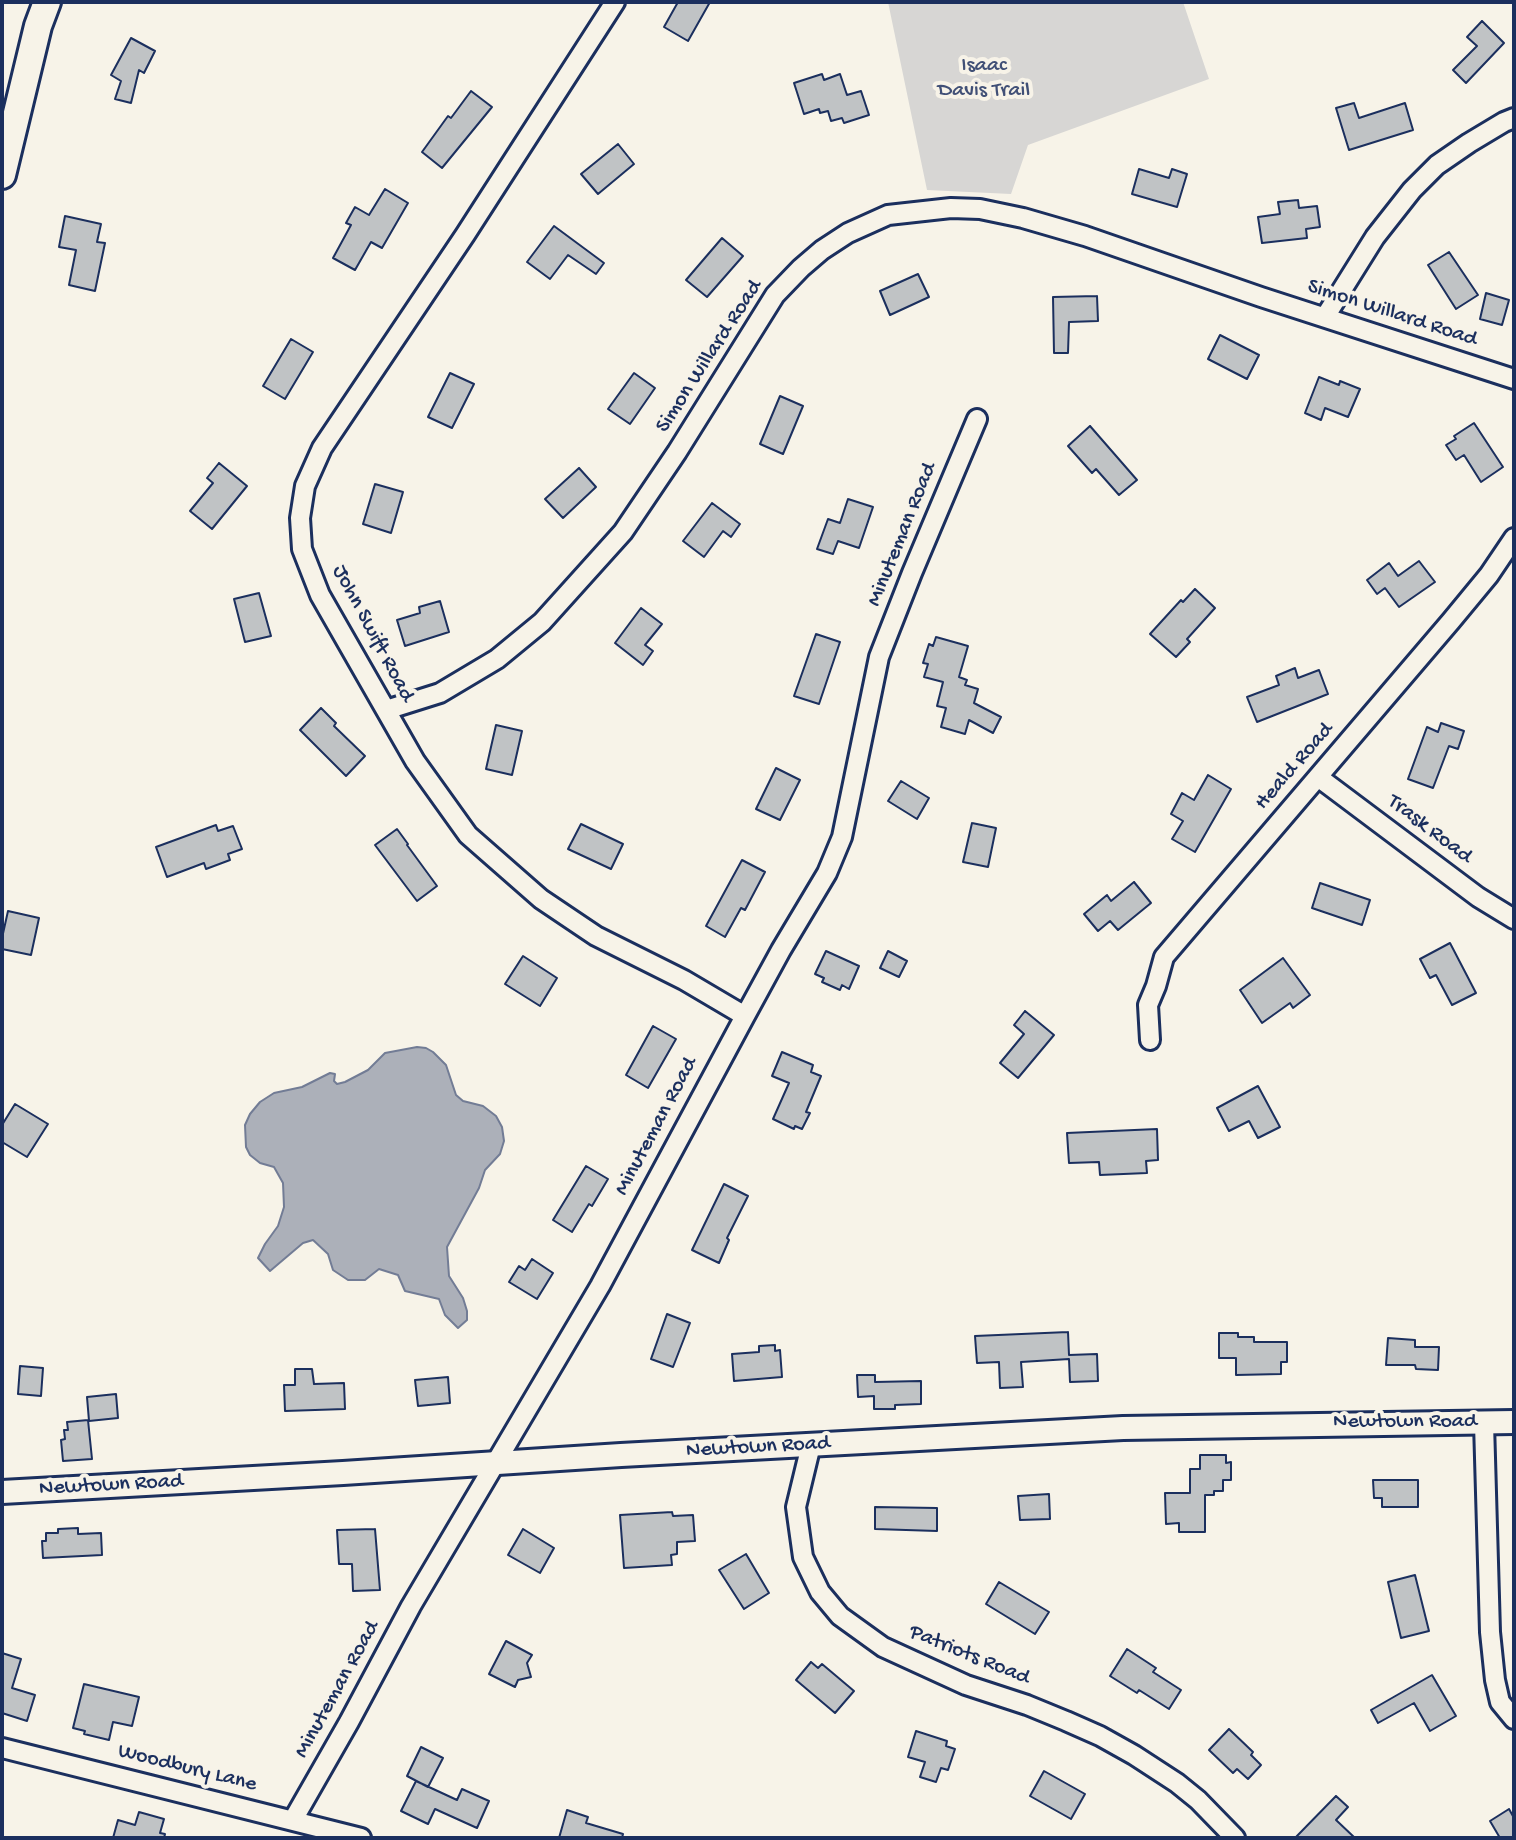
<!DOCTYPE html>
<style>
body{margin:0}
#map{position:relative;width:1516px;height:1840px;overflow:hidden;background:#f7f3e8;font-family:"Gochi Hand",sans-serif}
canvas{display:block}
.frame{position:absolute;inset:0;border:4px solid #1b2f5e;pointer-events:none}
</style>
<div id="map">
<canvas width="1516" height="1840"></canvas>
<div class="frame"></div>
</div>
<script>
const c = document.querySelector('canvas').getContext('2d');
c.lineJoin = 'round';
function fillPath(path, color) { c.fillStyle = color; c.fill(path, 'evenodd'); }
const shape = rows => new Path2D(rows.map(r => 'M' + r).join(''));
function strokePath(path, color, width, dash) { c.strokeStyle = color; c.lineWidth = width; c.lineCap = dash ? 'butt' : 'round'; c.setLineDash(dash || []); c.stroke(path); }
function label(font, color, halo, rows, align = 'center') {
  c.font = font + ' "Gochi Hand",sans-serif'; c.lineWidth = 8; c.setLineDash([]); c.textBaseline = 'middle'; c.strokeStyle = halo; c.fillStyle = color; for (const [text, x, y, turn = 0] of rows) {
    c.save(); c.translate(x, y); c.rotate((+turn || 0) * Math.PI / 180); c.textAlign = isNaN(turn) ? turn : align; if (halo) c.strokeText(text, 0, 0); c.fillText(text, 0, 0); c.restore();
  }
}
const green = shape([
 [888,2,1183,2,1209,79,1028,145,1011,194,927,190]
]);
const water = shape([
 [417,1047,426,1048,433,1052,446,1065,456,1095,463,1101,483,1106,496,1116,502,1127,504,1141,500,1154,485,1170,479,1188,447,1247,449,1276,463,1298,467,1311,467,1320,458,1328,445,1315,439,1299,405,1291,398,1275,379,1269,365,1280,348,1280,333,1270,328,1254,313,1240,303,1243,270,1271,258,1258,265,1244,278,1226,284,1207,283,1183,274,1167,260,1163,250,1155,246,1147,245,1125,250,1114,260,1102,274,1093,302,1087,330,1073,335,1074,334,1081,337,1084,345,1082,368,1070,385,1053,417,1047]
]);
const building = shape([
 [678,2,710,2,688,41,664,27,678,2],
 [1482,21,1504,43,1466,83,1453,70,1477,46,1467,37,1482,21],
 [131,38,155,51,144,73,139,70,131,103,115,99,121,81,111,75,131,38],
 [822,74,824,80,840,74,847,95,861,91,869,115,844,123,842,118,831,121,828,111,820,113,819,109,804,114,794,83,822,74],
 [471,91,492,107,442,168,422,152,448,116,451,118,471,91],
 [1354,103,1359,118,1405,103,1413,130,1349,150,1336,108,1354,103],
 [618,144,634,164,598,194,581,174,618,144],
 [1139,169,1169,178,1172,169,1187,174,1177,207,1132,194,1139,169],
 [385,189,408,203,382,248,371,242,355,270,333,258,351,225,346,223,355,207,369,215,385,189],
 [1298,200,1299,208,1317,206,1320,227,1306,229,1307,238,1262,243,1258,217,1280,214,1278,202,1298,200],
 [65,216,101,224,97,242,105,243,95,291,69,285,76,250,59,247,65,216],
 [554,226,604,263,596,274,568,255,550,279,527,262,554,226],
 [722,238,743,256,707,297,686,280,722,238],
 [1449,252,1478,295,1456,309,1428,265,1449,252],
 [918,274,929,297,890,315,880,291,918,274],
 [1486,293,1509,300,1502,325,1480,319,1486,293],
 [1097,296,1098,321,1069,322,1068,353,1054,353,1053,297,1097,296],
 [1220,335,1259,355,1247,379,1208,359,1220,335],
 [291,339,313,352,285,399,263,386,291,339],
 [450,373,474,384,452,428,428,417,450,373],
 [634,373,655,388,630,424,608,409,634,373],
 [1319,377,1339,385,1340,381,1360,389,1348,417,1325,408,1321,420,1305,413,1319,377],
 [780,396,803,406,783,454,760,444,780,396],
 [1474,423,1503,467,1481,482,1464,455,1456,460,1446,445,1456,439,1454,436,1474,423],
 [1090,426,1137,480,1119,495,1096,469,1092,473,1068,446,1090,426],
 [219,463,247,486,212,529,190,511,213,483,207,478,219,463],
 [579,468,596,487,563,518,545,499,579,468],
 [375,484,403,492,391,533,363,524,375,484],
 [848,499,873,507,859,548,838,541,833,554,817,549,828,519,840,523,848,499],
 [712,503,740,524,731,537,723,531,704,557,683,541,712,503],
 [1419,561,1435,582,1399,607,1385,588,1377,594,1367,580,1389,563,1398,576,1419,561],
 [1195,589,1215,608,1187,639,1190,642,1176,657,1150,634,1181,600,1183,602,1195,589],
 [259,593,271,636,245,642,234,599,259,593],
 [440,601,449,632,405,646,397,620,420,613,419,607,440,601],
 [641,608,662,624,645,645,653,651,643,665,615,643,641,608],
 [816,634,840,642,819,704,794,696,816,634],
 [936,637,968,646,959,677,967,680,965,685,978,689,974,703,1001,717,993,733,969,720,965,734,941,727,946,708,937,706,943,682,924,677,928,664,923,663,929,644,933,646,936,637],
 [1295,668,1298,678,1319,670,1328,694,1257,722,1247,697,1279,685,1276,676,1295,668],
 [321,708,336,723,334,726,365,756,346,776,300,730,321,708],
 [1441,723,1464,731,1458,749,1449,746,1433,788,1408,779,1427,727,1438,732,1441,723],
 [496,725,522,731,512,775,486,769,496,725],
 [776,768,800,780,780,820,756,809,776,768],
 [1208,775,1231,789,1195,852,1172,839,1183,821,1171,814,1182,793,1194,800,1208,775],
 [901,781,929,798,917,819,888,801,901,781],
 [972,823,996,828,988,867,963,862,972,823],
 [581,824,623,844,611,869,568,849,581,824],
 [216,825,218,831,233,826,242,849,228,854,230,860,206,869,204,863,167,877,156,847,216,825],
 [397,829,408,844,407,845,437,886,417,901,375,845,397,829],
 [742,860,765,872,745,910,741,908,725,937,706,926,742,860],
 [1134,882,1151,903,1118,930,1110,921,1098,931,1084,914,1107,895,1111,901,1134,882],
 [1320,883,1370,900,1362,925,1312,908,1320,883],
 [8,911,39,918,31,955,2,949,2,938,8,911],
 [1450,943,1476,993,1452,1005,1436,975,1430,978,1420,959,1450,943],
 [826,951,859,966,849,989,842,985,840,990,822,982,824,978,815,974,826,951],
 [888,951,907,961,899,977,880,968,888,951],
 [523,956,557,978,540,1006,505,984,523,956],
 [1283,958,1310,995,1293,1008,1290,1003,1262,1023,1240,990,1283,958],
 [1025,1011,1054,1035,1018,1078,1000,1063,1024,1034,1014,1025,1025,1011],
 [653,1026,676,1039,648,1088,626,1075,653,1026],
 [782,1052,813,1065,811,1072,821,1076,806,1112,810,1113,802,1129,795,1126,794,1129,773,1119,789,1083,772,1076,782,1052],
 [1258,1086,1280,1127,1258,1138,1249,1121,1229,1131,1217,1108,1258,1086],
 [15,1104,48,1124,27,1157,2,1142,2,1125,15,1104],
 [1157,1129,1158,1160,1146,1161,1147,1173,1100,1175,1099,1162,1069,1163,1067,1133,1157,1129],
 [586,1166,608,1179,592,1206,589,1204,572,1232,553,1220,586,1166],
 [724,1184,748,1196,727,1238,729,1240,719,1263,692,1250,724,1184],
 [532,1259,553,1273,537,1299,509,1282,519,1266,525,1270,532,1259],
 [667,1314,690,1323,673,1367,651,1359,667,1314],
 [1068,1332,1069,1355,1097,1354,1098,1381,1070,1382,1069,1359,1021,1362,1023,1387,1000,1388,999,1362,977,1363,975,1336,1068,1332],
 [1219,1333,1238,1333,1238,1337,1254,1337,1254,1342,1287,1342,1287,1362,1281,1362,1281,1374,1236,1375,1236,1358,1219,1358,1219,1333],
 [1388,1338,1415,1340,1415,1347,1439,1347,1438,1370,1416,1369,1415,1365,1386,1365,1388,1338],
 [775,1345,775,1351,780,1350,782,1377,734,1381,732,1354,759,1352,759,1346,775,1345],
 [20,1366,43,1368,41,1396,18,1394,20,1366],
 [295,1369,312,1369,314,1384,344,1383,345,1409,285,1411,284,1385,295,1385,295,1369],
 [857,1375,875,1375,875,1382,921,1381,921,1404,895,1405,895,1409,874,1409,874,1396,858,1397,857,1375],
 [448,1377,450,1403,418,1406,415,1380,448,1377],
 [116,1394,118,1418,89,1421,87,1397,116,1394],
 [88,1420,92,1459,63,1461,61,1440,65,1439,64,1430,68,1430,67,1422,88,1420],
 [1200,1455,1226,1455,1226,1463,1231,1462,1231,1480,1223,1480,1223,1491,1214,1491,1214,1495,1205,1495,1205,1532,1179,1532,1179,1523,1166,1524,1165,1493,1190,1493,1190,1469,1200,1469,1200,1455],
 [1373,1480,1418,1480,1418,1507,1382,1507,1382,1498,1374,1498,1373,1480],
 [1049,1494,1050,1519,1020,1520,1018,1496,1049,1494],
 [875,1507,937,1508,937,1531,875,1529,875,1507],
 [672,1512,673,1516,693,1515,695,1541,677,1542,677,1554,671,1555,672,1565,624,1568,620,1515,672,1512],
 [78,1528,78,1534,101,1533,102,1555,43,1558,42,1541,46,1541,46,1533,58,1533,58,1529,78,1528],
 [375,1529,380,1590,353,1591,352,1564,339,1564,337,1530,375,1529],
 [523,1529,554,1548,540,1573,508,1555,523,1529],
 [746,1554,769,1593,744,1609,719,1570,746,1554],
 [1415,1575,1429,1631,1401,1638,1388,1582,1415,1575],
 [999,1582,1049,1612,1035,1634,986,1604,999,1582],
 [506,1641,532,1655,527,1663,531,1677,518,1680,515,1687,489,1674,506,1641],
 [1127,1649,1156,1668,1153,1672,1181,1690,1169,1709,1139,1690,1137,1693,1110,1676,1127,1649],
 [2,1653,21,1659,12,1688,35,1695,27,1721,2,1713,2,1653],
 [811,1662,818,1668,822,1664,854,1691,835,1713,796,1680,811,1662],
 [1432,1675,1456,1716,1430,1731,1414,1703,1378,1723,1371,1710,1432,1675],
 [84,1684,139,1697,132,1726,113,1722,109,1740,84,1734,85,1731,73,1728,84,1684],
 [1229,1729,1253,1752,1251,1755,1261,1765,1248,1779,1237,1769,1233,1773,1209,1750,1229,1729],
 [916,1731,947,1741,946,1746,955,1749,948,1770,941,1768,936,1782,920,1777,925,1762,908,1757,916,1731],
 [421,1747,443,1758,428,1787,407,1776,421,1747],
 [1044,1771,1085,1794,1071,1819,1030,1796,1044,1771],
 [416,1781,457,1800,462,1789,489,1801,477,1828,435,1809,428,1824,401,1811,416,1781],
 [1336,1796,1348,1807,1336,1820,1355,1838,1295,1838,1336,1796],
 [1509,1809,1514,1818,1514,1838,1500,1838,1490,1821,1509,1809],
 [567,1810,588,1817,586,1823,623,1834,622,1838,559,1838,567,1810],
 [139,1812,164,1819,160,1833,165,1834,164,1838,113,1838,118,1820,135,1825,139,1812]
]);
const minor = shape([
 [615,2,465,235,322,448,305,486,300,518,302,549,320,595,415,761,468,835,541,899,596,936,684,980,745,1016],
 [1325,317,1375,237,1412,190,1437,165,1469,143,1504,122,1514,118],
 [386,710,440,693,497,659,542,622,623,532,677,452,775,295,801,268,822,250,848,233,888,215,951,208,980,209,1023,218,1085,236,1261,297,1514,379],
 [1318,777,1478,897,1514,919],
 [1150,1040,1148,1005,1156,986,1164,957,1451,621,1489,575,1514,538],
 [1484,1423,1490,1632,1495,1680,1500,1702,1514,1719],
 [811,1445,796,1507,803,1557,820,1592,840,1616,883,1647,966,1685,1027,1705,1066,1721,1100,1736,1134,1755,1177,1783,1198,1800,1235,1838],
 [2,1748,361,1838],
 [293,1820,349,1722,411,1606,600,1286,745,1016,781,950,827,873,842,837,879,657,912,573,977,419]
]);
const tertiary = shape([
 [2,1492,343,1473,621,1455,1123,1428,1514,1422]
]);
const secondary = shape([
 [2,175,38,26,47,2]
]);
const parkNames = [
 ["Isaac",984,67],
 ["Davis Trail",984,92]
];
const streetNames = [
 ["Simon Willard Road",1392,314,18],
 ["Simon Willard Road",710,357,-57],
 ["Minuteman Road",903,535,-68],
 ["John Swift Road",372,634,62],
 ["Heald Road",1295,767,-49],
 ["Trask Road",1429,830,37],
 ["Minuteman Road",657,1127,-62],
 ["Newtown Road",1405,1423],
 ["Newtown Road",758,1448,-3],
 ["Newtown Road",111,1486,-3],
 ["Patriots Road",969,1656,22],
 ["Minuteman Road",338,1690,-61],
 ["Woodbury Lane",187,1769,14]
];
fillPath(green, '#d7d6d4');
fillPath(water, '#acb0b9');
strokePath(water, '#727c95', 2);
fillPath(building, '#c0c3c5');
strokePath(building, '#1b2f5e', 2);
strokePath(minor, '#1b2f5e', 24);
strokePath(tertiary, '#1b2f5e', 28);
strokePath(secondary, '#1b2f5e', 32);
strokePath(minor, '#f7f3e8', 18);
strokePath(tertiary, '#f7f3e8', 22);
strokePath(secondary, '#f7f3e8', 26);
label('22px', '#415076', '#f7f3e8', parkNames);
label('22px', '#1b2f5e', '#f7f3e8', streetNames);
</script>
